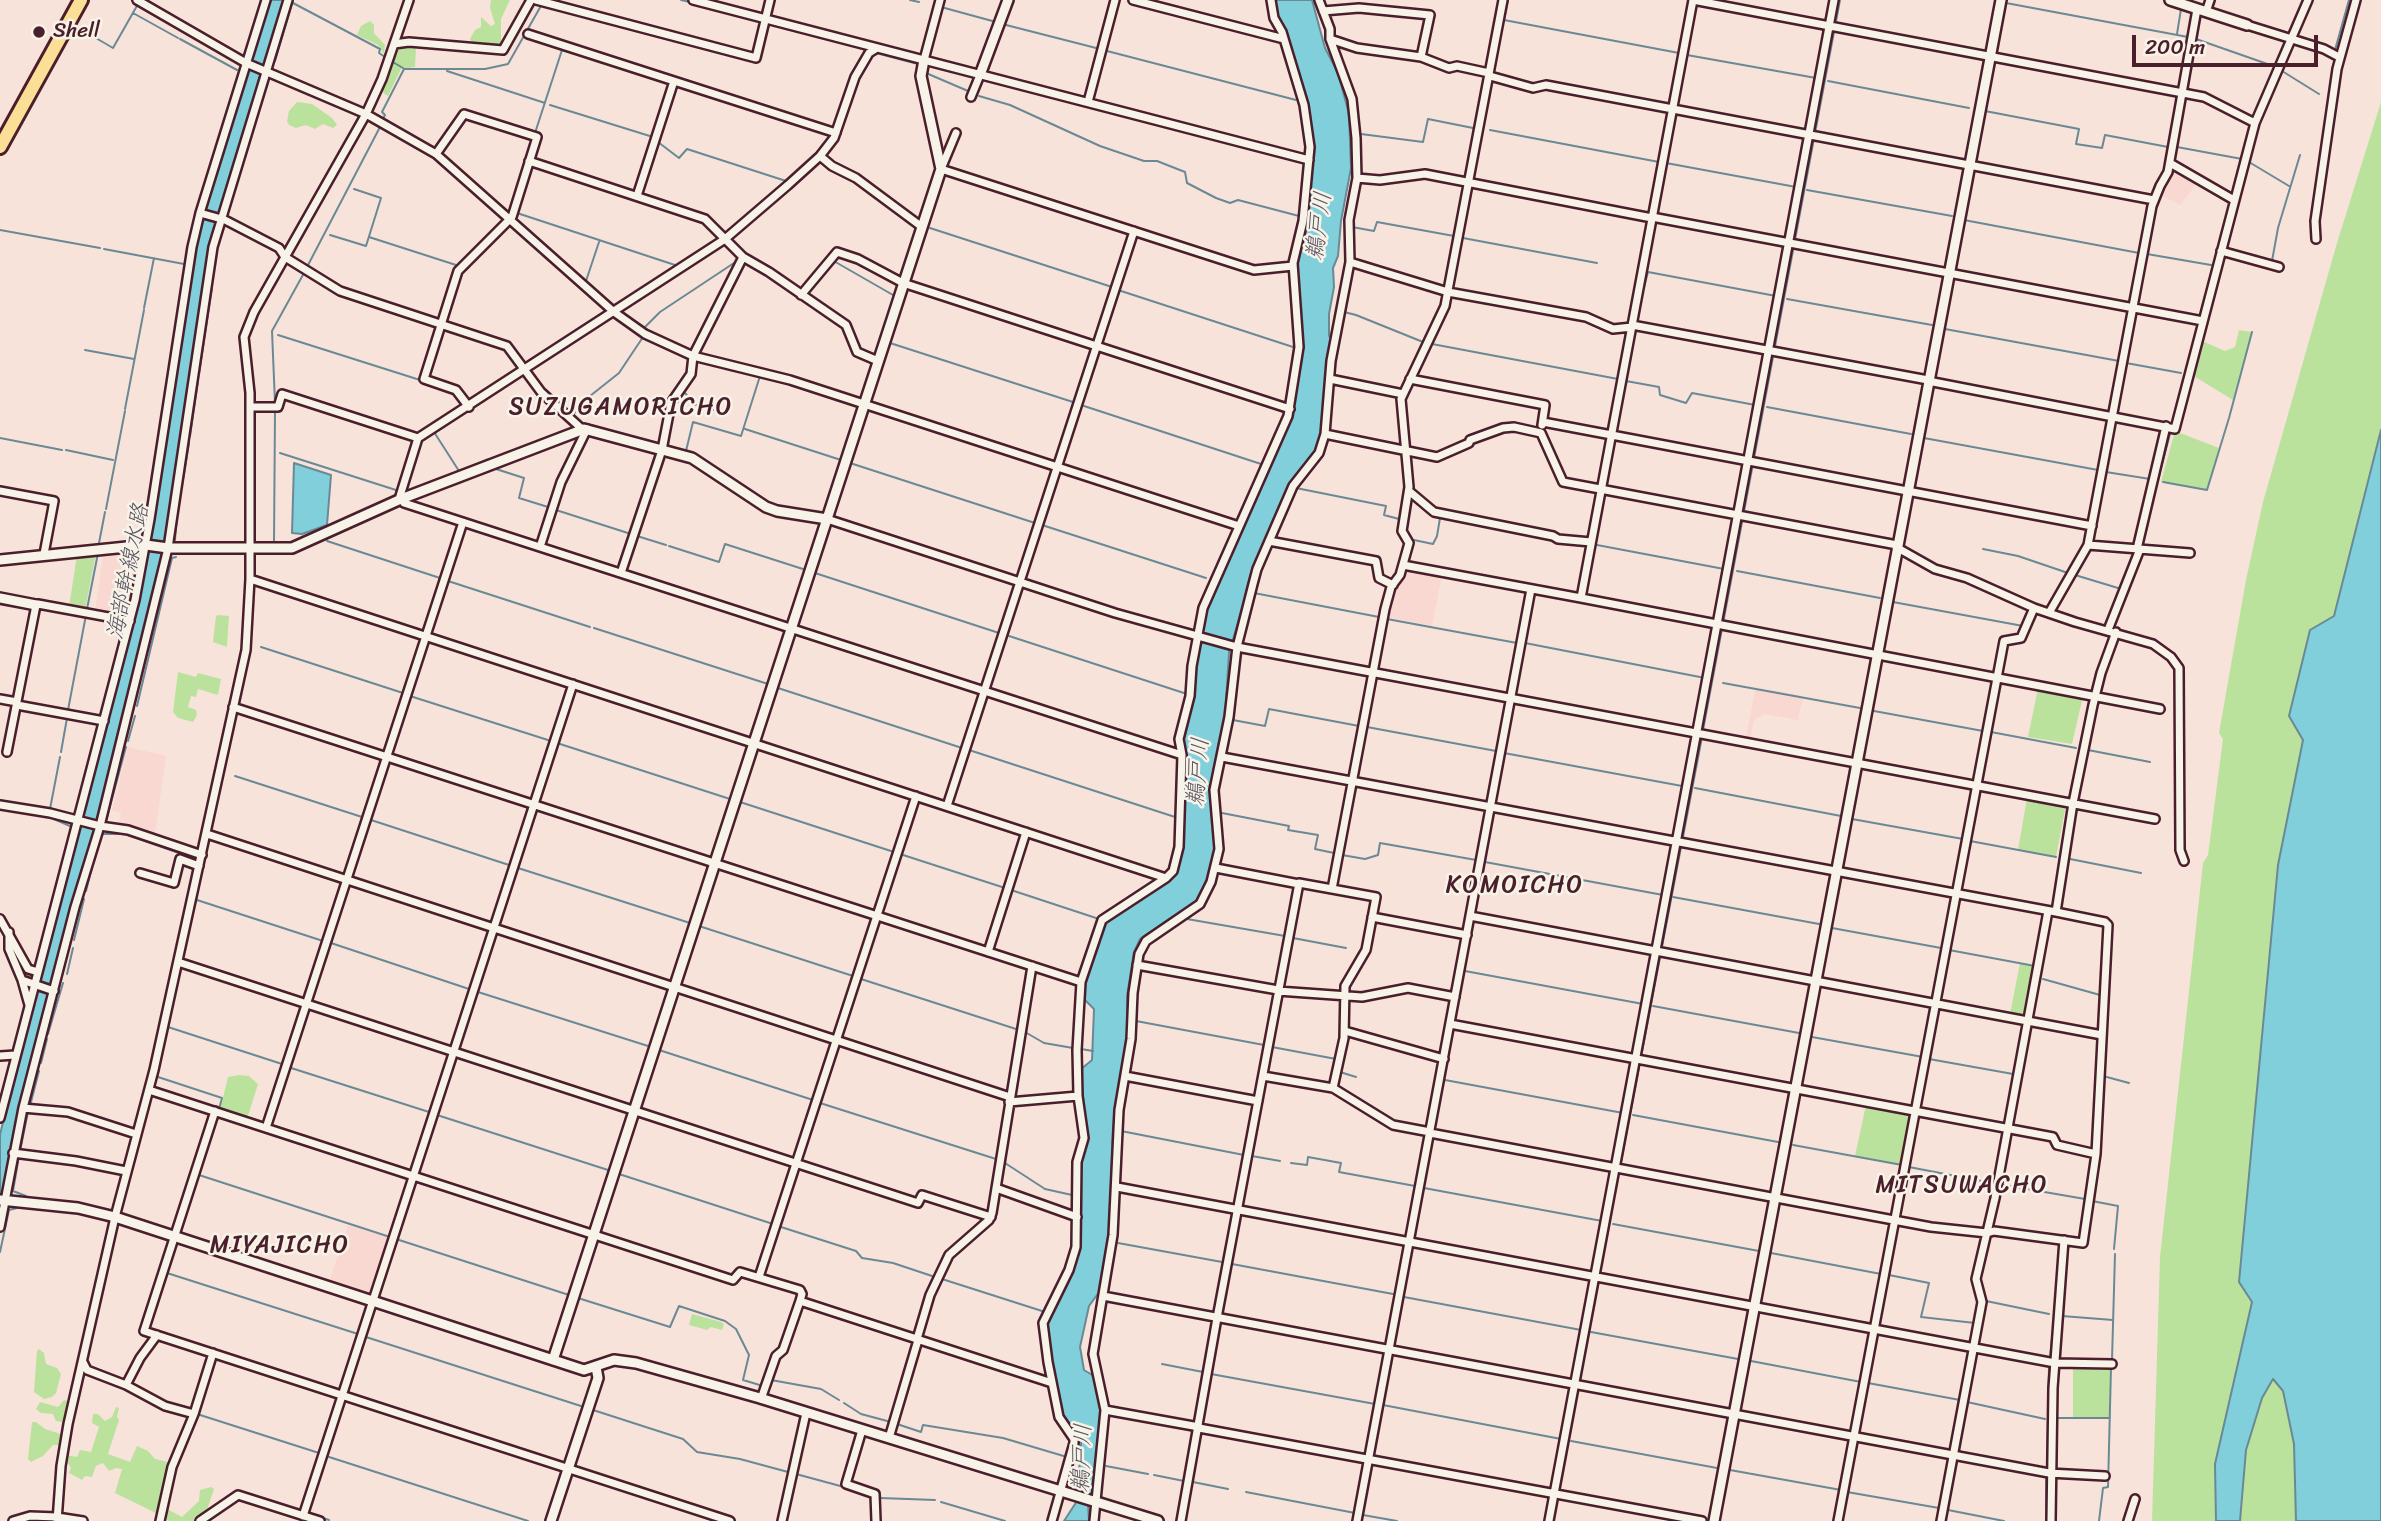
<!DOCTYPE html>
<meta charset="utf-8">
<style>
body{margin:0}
#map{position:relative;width:2381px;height:1521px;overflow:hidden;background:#f8e3da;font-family:Sriracha,sans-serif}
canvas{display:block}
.scale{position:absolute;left:2132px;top:35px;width:186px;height:32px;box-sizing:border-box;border:4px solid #4a1f2b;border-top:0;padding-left:9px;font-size:21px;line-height:24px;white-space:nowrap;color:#4a1f2b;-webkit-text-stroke:5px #f7f3e8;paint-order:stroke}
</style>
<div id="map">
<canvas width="2381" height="1521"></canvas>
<div class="scale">200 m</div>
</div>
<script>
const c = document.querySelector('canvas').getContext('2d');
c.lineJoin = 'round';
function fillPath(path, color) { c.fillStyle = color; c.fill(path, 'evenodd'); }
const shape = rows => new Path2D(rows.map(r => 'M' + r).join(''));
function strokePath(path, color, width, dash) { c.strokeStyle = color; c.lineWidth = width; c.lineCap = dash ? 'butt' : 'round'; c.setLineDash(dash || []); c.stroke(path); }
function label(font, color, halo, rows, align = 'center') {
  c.font = font + ' Sriracha,"Klee One",sans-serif'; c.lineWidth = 5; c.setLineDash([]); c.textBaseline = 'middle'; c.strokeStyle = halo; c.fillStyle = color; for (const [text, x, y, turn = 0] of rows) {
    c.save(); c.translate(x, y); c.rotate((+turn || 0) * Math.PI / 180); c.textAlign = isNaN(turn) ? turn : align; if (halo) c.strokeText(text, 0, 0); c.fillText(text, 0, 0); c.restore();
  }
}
const built = shape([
 [2173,168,2197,183,2180,205,2159,194],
 [138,553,125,618,95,612,103,556],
 [1406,569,1442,575,1432,626,1385,617,1393,589,1403,579],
 [1756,687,1803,696,1798,720,1764,714,1754,720,1750,741,1745,740],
 [128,747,166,756,155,834,119,822,121,813,112,810],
 [348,1225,389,1238,371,1296,329,1282]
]);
const green = shape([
 [491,0,510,0,501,19,501,43,498,46,474,46,470,39,475,30,481,27,481,17,491,26,495,24,490,8],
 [370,21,374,25,374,33,385,45,384,54,378,45,357,35,361,26],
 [400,45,416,47,415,67,401,69,388,96,382,92,382,88,390,74,389,65,397,46],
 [297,102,312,104,332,118,337,125,333,128,323,124,315,129,306,125,296,128,289,125,287,121,289,111],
 [2381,102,2381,436,2303,740,2278,865,2239,1282,2252,1302,2215,1464,2216,1521,2152,1521,2160,1257,2203,863,2208,855,2223,739,2219,733,2246,580,2263,502,2337,243],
 [2239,330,2252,332,2233,400,2192,375,2200,340,2225,351,2235,347],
 [2175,431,2219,448,2207,490,2161,482],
 [96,553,85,610,69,607,77,555],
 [218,615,229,616,227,647,213,642,216,616],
 [178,672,196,677,198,673,221,679,218,695,198,689,196,697,191,696,188,707,196,710,197,715,193,722,178,718,173,712],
 [2038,688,2083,696,2072,744,2028,737],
 [2027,798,2066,805,2056,857,2018,850],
 [2020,963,2036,966,2026,1017,2010,1014],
 [239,1075,249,1076,258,1084,247,1119,220,1110,228,1077],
 [1866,1105,1912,1114,1902,1165,1855,1156],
 [692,1314,721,1322,724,1324,722,1330,711,1327,707,1330,689,1325],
 [39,1349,44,1353,46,1364,57,1368,61,1374,56,1393,52,1397,44,1399,34,1392,37,1351],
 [2073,1365,2111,1367,2110,1418,2073,1418],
 [2273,1379,2283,1391,2294,1444,2296,1521,2240,1521,2246,1450,2262,1398],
 [64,1400,72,1402,67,1423,56,1421,53,1414,41,1413,36,1409,40,1402,58,1407],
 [116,1407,119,1408,117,1417,119,1420,108,1454,130,1462,137,1446,148,1451,155,1459,172,1463,160,1515,115,1493,122,1469,116,1468,109,1471,103,1463,96,1466,92,1477,85,1476,82,1480,69,1473,71,1468,65,1459,66,1455,77,1457,80,1450,91,1452,99,1427,92,1423,93,1414,98,1414,105,1421,112,1417],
 [32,1422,36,1422,45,1429,64,1435,61,1445,53,1445,43,1456,31,1462,28,1459],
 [211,1487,214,1489,206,1513,196,1516,193,1521,169,1521,164,1518,167,1509,182,1517,199,1501,200,1490]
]);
const water = shape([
 [269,0,285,0,217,219,210,247,165,546,153,605,17,1125,0,1207,0,1135,3,1122,141,587,197,238,269,0],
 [1273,0,1312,0,1325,48,1338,73,1349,114,1351,168,1341,221,1338,256,1333,268,1334,287,1329,314,1329,336,1332,339,1327,362,1321,437,1316,451,1294,477,1251,573,1247,590,1249,592,1247,592,1229,653,1225,717,1213,772,1210,797,1214,816,1216,848,1208,883,1196,901,1147,934,1140,939,1134,952,1127,996,1127,1038,1113,1127,1109,1242,1100,1291,1089,1306,1080,1347,1084,1370,1094,1376,1098,1388,1101,1413,1100,1447,1092,1486,1093,1496,1088,1504,1089,1521,1064,1521,1077,1501,1079,1490,1076,1482,1081,1459,1081,1433,1065,1421,1061,1412,1051,1362,1046,1323,1079,1243,1080,1162,1087,1134,1080,1070,1092,1060,1094,1009,1082,997,1082,985,1107,919,1168,882,1180,857,1186,755,1182,740,1206,609,1292,414,1302,351,1296,262,1306,219,1309,117,1275,16,1273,0],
 [1837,0,1840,0,1703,730,1700,730,1837,0],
 [2381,430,2381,1521,2296,1521,2294,1444,2283,1391,2273,1379,2262,1398,2246,1450,2240,1521,2216,1521,2215,1464,2252,1302,2239,1282,2278,865,2303,740,2289,716,2310,630,2334,616,2381,430],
 [294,463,331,475,327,525,302,534,292,533,294,463],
 [1699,737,1702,737,1620,1167,1618,1167,1699,737]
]);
const stream = shape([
 [681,0,690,2],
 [910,0,919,2],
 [1508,0,1504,20,1679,53],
 [293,3,380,49,379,53,385,57],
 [2006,3,2188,37],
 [941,7,996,22],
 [133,13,178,38],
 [1006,25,1100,49],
 [77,27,113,48,138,4],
 [2177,34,2181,9],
 [180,39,237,70],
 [2196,39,2276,67],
 [2335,50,2349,0],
 [1107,51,1296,100],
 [1687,55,1816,78],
 [871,57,876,53,918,64,917,70],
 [275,61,293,0],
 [391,61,403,68],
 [447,71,545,103],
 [2282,71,2319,94],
 [926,73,968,91],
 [295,79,358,107],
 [1828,81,1969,108],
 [979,96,1010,105,1100,146,1144,161,1157,161,1185,172,1187,183,1216,198,1230,203,1238,200,1299,216],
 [550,105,653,137],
 [1985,111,2079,129,2076,144,2102,148,2105,135,2168,147],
 [257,113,268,82],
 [383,119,385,115,382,112,404,69,485,69,508,64,542,4],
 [1490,130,1659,162],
 [535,133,562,50],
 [1361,134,1423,142,1428,119,1473,128],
 [658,142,679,158,687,149,786,181],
 [2177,147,2242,159],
 [2249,162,2289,186],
 [1666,163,1796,187],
 [1807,190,1952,216],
 [2152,196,2155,190],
 [2232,197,2240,166],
 [510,212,514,200],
 [517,213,678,266],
 [227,217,230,202],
 [1964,220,2139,253],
 [1352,227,1374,231,1377,222,1454,236],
 [930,228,1112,287],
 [0,230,100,248],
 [330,235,366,246,381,198,354,189],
 [369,237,456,265],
 [924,237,944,176],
 [1463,238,1597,263],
 [104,249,184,264],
 [2147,254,2211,265],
 [832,260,893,295],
 [2272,261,2278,228,2300,155],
 [307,267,380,127],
 [455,269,503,221],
 [586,281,599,242],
 [1644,287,1648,272,1776,296],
 [1118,290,1293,347],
 [1787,299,1932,325],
 [144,308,154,258],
 [1344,314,1344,312,1356,315,1423,342],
 [2199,319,2230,203],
 [439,320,447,294],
 [644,328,660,312,737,261],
 [1945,329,2119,361],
 [278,335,420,380],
 [890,343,1076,403],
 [1432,344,1618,379],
 [85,350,134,359],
 [2126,363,2181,373],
 [199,373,212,287],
 [2186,373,2198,324],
 [420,380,430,349],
 [1626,381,1659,387,1660,395,1686,403,1692,393,1755,405],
 [684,392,696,405,725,413],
 [275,403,272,331,304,273],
 [1081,405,1261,464],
 [1767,407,1911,434],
 [125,409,144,310],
 [573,415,585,400,619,373,643,337],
 [2173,424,2177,409],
 [745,429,841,460],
 [190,436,198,380],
 [0,438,62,450],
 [1924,438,2098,470],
 [421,441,434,432,459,471,489,459],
 [66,450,113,460],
 [686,451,693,422,741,436,760,376,700,361],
 [280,453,399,491],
 [850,463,1035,523],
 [496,469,524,478,519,498,548,507],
 [2106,472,2150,479],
 [481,474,488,471],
 [2163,482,2207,490,2229,418,2252,332],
 [1296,488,1386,506,1384,515,1399,519],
 [409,501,475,475],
 [2152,502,2171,430],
 [106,509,125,411],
 [556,510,631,534],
 [834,515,854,449],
 [1042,525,1206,578],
 [637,536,666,545],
 [175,540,177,515,189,443],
 [1414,540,1433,544,1437,536,1440,518],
 [327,541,443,579],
 [99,543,105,512],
 [274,543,275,411],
 [1597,545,1724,569],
 [669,546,719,562,725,544,806,570],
 [1983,549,2018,556,2068,573],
 [256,552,298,551,401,505],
 [205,553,239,552],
 [173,554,180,554],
 [1737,571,1880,598],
 [815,573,999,633],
 [2075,575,2118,588],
 [448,581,590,627],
 [1254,593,1379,617],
 [1893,602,2023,626],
 [87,609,98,553],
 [1387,619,1517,643],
 [594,628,768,684],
 [2113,629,2119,611],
 [1006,635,1187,694],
 [1525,643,1705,678],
 [261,647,403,693],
 [1723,683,1860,708],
 [778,688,962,748],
 [410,696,551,741],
 [137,706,172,558,176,557],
 [68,710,86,615],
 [1874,711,1983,731],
 [1233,720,1265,726,1269,709,1359,726],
 [1367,727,1496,751],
 [1991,732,2076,748],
 [128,741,135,716],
 [557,743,730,799],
 [969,750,1175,817],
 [2088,750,2150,762],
 [61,752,67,718],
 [1504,753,1682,786],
 [235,776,362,817],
 [1695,788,1841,816],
 [740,802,894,852],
 [50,809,60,757],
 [25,812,49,817,70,826],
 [1222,813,1289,826,1288,830,1318,835,1315,849,1334,853],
 [1852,819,1963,839],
 [371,820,509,865],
 [106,821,126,747],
 [530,827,536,809],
 [1970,841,2056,857],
 [900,854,1005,888],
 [1342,855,1365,859,1378,855,1380,843,1476,860],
 [2070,859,2141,873],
 [94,861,102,834,125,834,199,860],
 [1485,862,1663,895],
 [518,868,690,923],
 [1011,890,1099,919],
 [86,891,92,867],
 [1673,897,1819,924],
 [197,900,323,941],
 [2052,909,2062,852],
 [1187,919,1285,936],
 [499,924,514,879],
 [699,926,853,976],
 [1832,928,1941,948],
 [188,932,202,861],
 [1293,938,1346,948],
 [74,940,84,899],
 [331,943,469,989],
 [1949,950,2035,966],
 [1465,971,1643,1004],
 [220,972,302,998],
 [67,974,73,948],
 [861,979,1016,1029],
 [2043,979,2100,995],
 [478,992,648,1046],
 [172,1005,181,967],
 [1653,1006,1799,1033],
 [2032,1019,2037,990],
 [371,1021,450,1047],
 [1136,1021,1264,1045],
 [168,1027,282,1064],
 [1025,1032,1044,1043,1073,1048],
 [48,1034,63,983],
 [1812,1037,1923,1057],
 [459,1047,465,1028],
 [1272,1047,1336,1059],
 [1081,1049,1093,1051],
 [659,1050,813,1100],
 [1929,1059,2013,1074],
 [41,1063,47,1039],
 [288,1067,429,1112],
 [1340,1072,1356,1077],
 [155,1076,222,1098,219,1109],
 [2103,1076,2129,1083],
 [1445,1080,1623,1113],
 [820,1103,996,1159],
 [30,1106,39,1071],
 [437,1115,608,1170],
 [1633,1115,1778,1142],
 [1121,1131,1244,1155],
 [1793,1145,1902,1165],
 [20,1151,28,1112],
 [19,1156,13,1191,26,1196],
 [1252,1156,1280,1161],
 [1005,1163,1045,1189,1072,1195],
 [1291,1163,1307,1165,1308,1157,1341,1163,1339,1172,1415,1186],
 [1909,1167,1992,1183],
 [418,1173,456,1057],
 [619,1174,773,1224],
 [199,1175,390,1237],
 [2004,1185,2085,1199],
 [1424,1188,1602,1221],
 [2092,1201,2118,1206,2114,1249],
 [1994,1222,1997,1206],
 [1613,1224,1759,1251],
 [781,1227,856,1251,862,1258,893,1263,935,1277],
 [397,1237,402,1222],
 [396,1239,569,1295],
 [1118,1243,1222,1262],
 [0,1252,9,1210,17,1208],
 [1771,1253,1881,1274],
 [1232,1264,1393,1294],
 [167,1273,358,1334],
 [1599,1274,1601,1262],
 [1889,1275,1929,1283,1921,1317,1975,1323],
 [942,1279,1042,1311],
 [1404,1297,1581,1330],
 [378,1298,394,1245],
 [578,1298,670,1327,679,1306,725,1321,736,1329,749,1355,743,1380,763,1386],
 [157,1306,176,1244],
 [1984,1309,1986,1301,2049,1314],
 [2062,1316,2113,1320],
 [1591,1332,1738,1359],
 [366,1337,584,1407],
 [2050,1358,2056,1301],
 [2112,1360,2115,1254],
 [1751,1361,1861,1382],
 [1162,1364,1203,1372,1195,1423],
 [1211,1374,1375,1404],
 [771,1380,821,1389,839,1400],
 [1868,1383,1960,1400],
 [347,1392,375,1308],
 [1967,1402,2045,1419],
 [844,1403,861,1414,891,1422],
 [1383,1405,1561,1439],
 [593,1410,683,1439,697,1452,740,1459,788,1472],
 [197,1414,319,1453],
 [2056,1418,2110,1418],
 [897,1424,921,1432,923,1425,1003,1438,1067,1457],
 [1571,1441,1717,1468],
 [326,1456,528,1521],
 [1106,1466,1148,1474],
 [1730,1470,1841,1490],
 [2047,1470,2049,1365],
 [796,1474,844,1487],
 [1154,1475,1184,1481],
 [1193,1482,1228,1489],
 [1246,1492,1355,1513],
 [1847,1492,1939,1508],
 [880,1498,935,1500],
 [941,1502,1005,1521],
 [1948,1510,2004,1521],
 [1363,1515,1397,1521],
 [329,1520,308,1513,345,1400],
 [2046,1521,2046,1477],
 [2099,1521,2103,1488,2108,1487,2111,1368]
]);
const minor = shape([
 [137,0,246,63,366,114,436,154,614,312,645,334,693,356,790,380,1239,526],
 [536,0,756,58,770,0],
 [693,0,1309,160],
 [1133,0,1284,39],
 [1693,0,2204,97,2255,123],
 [1323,11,1359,8,1430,15,1421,57],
 [2206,12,2210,0],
 [2247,25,2324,49,2339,57],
 [528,34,674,81],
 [1330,39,1357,48,1421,57,1449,68,1457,66,1489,73],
 [394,44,409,42,503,50,531,0],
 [877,48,869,53,855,77,834,138,820,156,788,185,725,239,418,438,400,496,404,503,1182,755,1179,847,1173,871,1166,878,1102,920,1081,982,1077,1050,1078,1096,1084,1138,1077,1162,1076,1247,1069,1270,1043,1323,1048,1362,1059,1417,1074,1439,1074,1443,1052,1521],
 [924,60,940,0],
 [1490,76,1533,88,1546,85,2154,200],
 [971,97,980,75],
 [1088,102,1115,0],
 [956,133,941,169,1254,270,1293,266],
 [436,154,464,114,537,137,512,217,458,271,424,379,456,390,469,407],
 [820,156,832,166,856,178,922,227],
 [529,161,705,219,743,257,769,272,846,325,857,352,878,361],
 [2170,163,2234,200],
 [1357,178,1380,180,1425,174,1652,218],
 [637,196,674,81,836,133],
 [200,213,225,220,279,248,285,257,340,291,507,346,541,392,582,429],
 [1652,217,2203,321],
 [2316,239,2315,221,2337,69,2356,0],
 [2221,251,2279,267],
 [1350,262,1448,292,1586,317,1613,329,1632,327],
 [801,295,837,252,858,259,903,283,1290,409],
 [1632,325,1928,380],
 [1330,379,1403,394],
 [1410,379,1545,405,1542,425],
 [1928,381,2175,429,2255,123,2308,0],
 [250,407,278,407,282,394,418,438],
 [1543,422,2092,526],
 [1325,434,1437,457,1469,443,1470,440,1503,428,1514,427,1541,433,1563,482,1897,545],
 [0,491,54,501,44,554],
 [1409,491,1434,512,1553,536,1558,539,1591,542],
 [827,519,1115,613,1237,647,2155,819],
 [1269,541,1376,561,1379,578,1393,585],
 [2088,545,2190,553],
 [540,547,561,482,587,429],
 [1896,547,1935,569,1967,578,2034,608,2075,622,2153,644,2171,657,2179,668,2180,850,2184,861],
 [2137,549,2166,426],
 [1403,565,1581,598,1693,0],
 [621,573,662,450,671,403,691,374,693,356,743,257],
 [250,579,1166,878],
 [1581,598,2160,709],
 [2049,613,2088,545,2152,206,2160,186,2168,172,2197,9],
 [2108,630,2140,549],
 [0,699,17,702],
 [17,705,104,721],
 [233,707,1081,982],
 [7,752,36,605,38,604,130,621],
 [1182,755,1179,739,1190,696,1192,666,1203,608,1288,416,1299,347,1293,263,1303,221,1310,147,1304,105,1282,32,1274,18,1271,0],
 [1222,757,2056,912,2105,922,2108,925,2096,1154,2083,1243,1994,1231,1987,1233,1931,1227,1430,1133],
 [0,805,50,813,100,826,128,830,202,855],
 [947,806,1134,231],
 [207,834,1010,1097],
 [1216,868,1299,884],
 [140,873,174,883,180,859,199,866],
 [1332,889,1376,897,1366,950,1345,986,1344,1038,1333,1088],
 [2056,912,2073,803,2093,705,2101,673,2116,632],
 [1470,916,2102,1035],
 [1372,917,1467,935],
 [0,919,28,969,38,972],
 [9,932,9,949,22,980,54,991],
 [988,952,1026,832],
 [178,962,918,1203,922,1195,991,1217],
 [1137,965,1278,990],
 [22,980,29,1005],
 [1278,991,1362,997,1408,988,1455,997],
 [1450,1024,2053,1137,2057,1145,2096,1154],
 [1345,1031,1444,1059],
 [0,1056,15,1055],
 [1125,1076,1258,1101],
 [1263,1076,1333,1088,1393,1125,1430,1132],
 [149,1090,733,1280,740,1272,800,1290,802,1294,800,1301,1052,1383],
 [1009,1102,1078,1096],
 [23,1108,68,1112,136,1134],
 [215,1111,144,1331,730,1521],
 [0,1118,135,600,150,519,192,247,200,213,266,0],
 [266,1128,463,522],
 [13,1153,76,1161,126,1171],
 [1117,1187,2055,1363,2112,1364],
 [996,1188,1077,1217],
 [0,1227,23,1108,75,907,100,826,168,548,213,247,288,0],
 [759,1277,916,796],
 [1103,1296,2049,1473,2105,1476],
 [917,1339,930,1295,949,1255,989,1220,992,1213,1032,966],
 [83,1362,87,1370,126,1385,165,1406,194,1414],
 [126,1385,140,1358,157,1335],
 [761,1399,776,1356,783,1350,800,1301],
 [1105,1410,1199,1427],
 [1199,1428,1702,1521],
 [862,1430,846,1484,875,1494,876,1521],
 [889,1438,918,1340],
 [303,1516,573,684],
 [13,1521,30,1516,57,1517,83,1521],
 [57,1521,61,1466,68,1424,115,1217,154,1070,246,650,250,579,250,393,244,337,254,312,366,114,382,79,409,0],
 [160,1521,172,1467,194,1414,213,1353],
 [200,1521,238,1495,320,1521],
 [782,1521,806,1413],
 [1094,1521,1105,1410,1093,1354,1113,1235,1119,1110,1131,1039,1133,993,1139,954,1146,941,1200,904,1211,882,1219,849,1214,790,1229,717,1237,647,1253,584,1257,569,1293,486,1319,453,1325,434,1331,361,1350,262,1349,220,1357,178,1356,138,1352,99,1330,39,1330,29,1319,0],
 [1181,1521,1217,1318,1299,883,1332,889,1385,609,1391,587,1400,575,1409,543,1402,531,1409,487,1401,399,1445,306,1503,0],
 [1357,1521,1531,589],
 [1549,1521,1834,0],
 [1838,1521,2004,641,2021,638,2034,608],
 [1941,1521,1982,1302,1976,1279,1995,1198,2048,911],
 [2051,1521,2053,1388,2064,1240],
 [2128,1521,2135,1499]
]);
const tertiary = shape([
 [2170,0,2247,25],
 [980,75,1008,0],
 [0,560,146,545,168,548,292,548,401,499,584,429,692,458,766,507,777,511,827,519],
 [0,598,36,605],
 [0,1200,78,1208,115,1217,584,1370,614,1360,636,1363,760,1398,1158,1521],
 [553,1360,941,169,921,76,924,60],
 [551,1521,598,1378,596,1367],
 [1714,1521,2001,0]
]);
const trunk = shape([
 [0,147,81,0]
]);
const markers = [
 [39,32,7,"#4a1f2b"]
];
const poiNames = [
 ["Shell",53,32]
];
const waterNames = [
 ["鵜戸川",1320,226,-82],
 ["海部幹線水路",129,572,-79],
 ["鵜戸川",1199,772,-85],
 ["鵜戸川",1083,1458,-87]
];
const quarterNames = [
 ["SUZUGAMORICHO",621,408],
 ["KOMOICHO",1515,886],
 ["MITSUWACHO",1962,1186],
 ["MIYAJICHO",280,1246]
];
fillPath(built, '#f8d8d1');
fillPath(green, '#bae29d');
fillPath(water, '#80cfdb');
strokePath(water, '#6a8995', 2);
strokePath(stream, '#6a8995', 2);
strokePath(minor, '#4a1f2b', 12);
strokePath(tertiary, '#4a1f2b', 14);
strokePath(trunk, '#4a1f2b', 18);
strokePath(minor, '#f7f3e8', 7);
strokePath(tertiary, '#f7f3e8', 9);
strokePath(trunk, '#fbdf96', 12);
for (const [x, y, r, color] of markers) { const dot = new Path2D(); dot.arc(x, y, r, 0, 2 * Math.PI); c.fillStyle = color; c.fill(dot); strokePath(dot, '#f7f3e8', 2.5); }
label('21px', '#4a1f2b', '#f7f3e8', poiNames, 'left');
label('italic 23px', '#5a5460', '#f7f3e8', waterNames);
c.letterSpacing = '2px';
label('24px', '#4a1f2b', '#f7f3e8', quarterNames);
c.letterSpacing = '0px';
</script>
